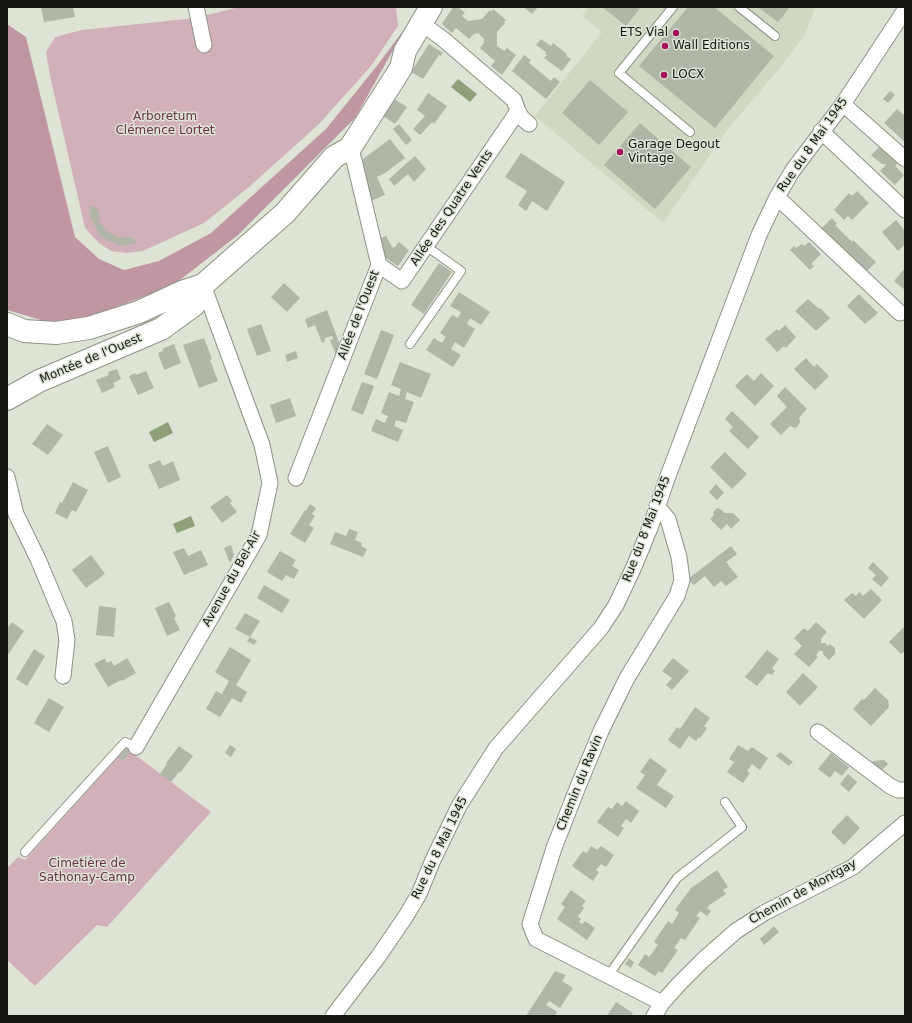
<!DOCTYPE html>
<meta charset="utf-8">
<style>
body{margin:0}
#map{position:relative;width:912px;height:1023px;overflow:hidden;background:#dde3d5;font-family:"DejaVu Sans",sans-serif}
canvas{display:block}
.frame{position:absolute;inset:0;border:8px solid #131611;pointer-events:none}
</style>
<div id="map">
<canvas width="912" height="1023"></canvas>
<div class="frame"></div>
</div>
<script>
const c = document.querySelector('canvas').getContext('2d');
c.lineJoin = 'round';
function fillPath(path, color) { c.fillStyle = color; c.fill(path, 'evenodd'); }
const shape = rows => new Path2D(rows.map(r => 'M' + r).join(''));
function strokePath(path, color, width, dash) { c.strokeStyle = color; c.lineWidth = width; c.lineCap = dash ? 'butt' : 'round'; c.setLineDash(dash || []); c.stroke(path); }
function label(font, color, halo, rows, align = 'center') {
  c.font = font + ' "DejaVu Sans",sans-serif'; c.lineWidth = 3; c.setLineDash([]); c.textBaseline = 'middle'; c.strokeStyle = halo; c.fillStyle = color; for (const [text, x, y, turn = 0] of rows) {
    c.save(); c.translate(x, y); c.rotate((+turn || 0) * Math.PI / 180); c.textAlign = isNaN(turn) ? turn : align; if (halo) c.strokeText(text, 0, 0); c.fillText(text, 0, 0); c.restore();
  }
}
const built = shape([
 [589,7,816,7,804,36,783,64,728,129,663,223,535,116,602,32,582,16]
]);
const green = shape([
 [239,7,396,7,398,26,371,66,319,124,249,187,204,223,143,251,127,253,111,251,99,243,85,228,50,76,46,52,55,37,82,30,195,18],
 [126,748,211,812,107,927,97,925,35,986,7,960,7,868,18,857,25,860]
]);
const forest = shape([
 [7,24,26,37,75,237,99,259,124,270,159,261,211,233,326,129,376,67,406,27,355,118,238,235,172,286,95,315,51,323,7,310]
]);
const water = shape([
 [458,79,477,94,470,102,451,87],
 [168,422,173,433,154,442,149,432],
 [191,516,195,526,177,533,173,524]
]);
const building = shape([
 [41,7,73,7,75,17,44,22],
 [453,7,458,7,465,13,462,16,468,21,482,19,490,10,491,12,493,9,506,20,504,22,505,23,497,32,497,46,504,51,507,48,516,55,502,75,491,66,495,61,480,48,484,43,484,39,478,33,474,34,469,39,456,28,452,33,442,24],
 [523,7,538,7,532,14],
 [602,7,641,7,626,26],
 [688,7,714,7,774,56,715,128,639,66],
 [758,7,790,7,778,22],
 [541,39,551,46,553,43,567,54,566,56,571,59,562,71,544,58,547,55,545,54,546,52,536,45],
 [429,44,443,53,441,56,439,55,423,79,411,72],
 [524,55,531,60,529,63,551,81,554,77,560,82,546,99,512,71],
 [590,80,628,112,599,145,562,113],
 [890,91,895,95,888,103,883,99],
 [428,93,447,106,434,124,432,122,420,135,413,129,425,116,417,110],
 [394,99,407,107,395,124,383,116],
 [897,109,905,116,905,142,884,123],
 [640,123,691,167,655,209,604,165],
 [399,124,412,140,406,145,393,129],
 [390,139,405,158,385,173,377,177,385,195,368,202,359,162],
 [882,144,900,160,895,166,904,175,895,185,880,171,886,165,884,164,882,164,871,155],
 [521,153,565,182,547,211,532,201,526,211,518,205,527,191,505,177],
 [415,156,426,169,414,182,408,174,394,186,389,179],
 [857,191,869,203,852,220,848,216,844,220,834,210,849,193,852,196],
 [93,206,98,210,100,223,107,231,117,237,131,237,135,241,136,244,119,245,106,240,98,233,94,224,91,218,89,207],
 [832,218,837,224,835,225,852,242,853,240,876,262,867,271,863,267,862,268,826,235,827,233,822,228],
 [896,220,905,231,905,244,898,251,882,232],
 [386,236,392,247,394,248,399,242,409,250,398,266,380,254,377,240],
 [809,242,821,254,811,264,814,266,810,270,790,250,794,246,796,248,802,244,804,246],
 [439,263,452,272,424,314,411,305],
 [905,268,905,290,894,281],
 [284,283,300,298,287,312,271,297],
 [459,292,490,312,481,325,470,318,467,324,475,329,464,348,455,342,451,349,461,355,453,367,426,350,434,338,442,343,446,337,440,333,452,315,458,318,461,312,450,306],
 [859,294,878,313,865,324,847,306],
 [808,299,819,309,820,308,830,318,816,331,795,311],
 [327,310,340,345,336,355,330,340,333,339,332,336,325,338,325,341,322,343,315,325,308,328,305,319],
 [261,324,271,351,257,356,247,329],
 [785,325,796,337,786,348,784,346,777,352,765,339,777,329,779,331],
 [381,330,394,335,377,379,364,374],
 [204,338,212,359,210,360,218,381,199,388,183,345],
 [174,344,181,363,164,370,158,353,163,351,162,349],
 [296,351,298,358,287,362,285,355],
 [806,358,814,367,817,364,829,376,815,390,794,369],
 [400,362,431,374,421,398,407,392,405,399,414,402,406,423,396,420,394,426,403,430,398,442,371,431,376,419,385,423,388,416,381,413,389,392,399,396,401,389,391,385],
 [117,369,121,379,113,383,115,387,102,393,96,380,109,375,108,372],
 [146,371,154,388,138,395,129,376,135,373,136,375],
 [761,373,774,386,755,406,735,386,747,374,754,381],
 [362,382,374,386,363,415,351,410],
 [785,387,807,409,799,418,800,422,798,426,795,428,790,426,781,435,770,424,787,407,777,396],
 [290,398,296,416,276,423,270,405],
 [732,411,759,437,748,449,729,431,733,427,725,419],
 [47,424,63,435,48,455,32,444],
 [108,446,121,477,108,483,94,452],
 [725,452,747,474,732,489,710,467],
 [160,460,163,466,173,461,180,480,159,489,148,465],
 [73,482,88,490,76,512,72,510,67,519,55,513,60,502,62,503],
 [716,484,724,493,717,500,709,492],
 [227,495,232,501,230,503,237,512,222,523,210,507],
 [310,504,316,508,312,514,315,516,309,525,314,528,305,543,290,534,305,510,306,511],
 [717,508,720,509,725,513,733,513,740,520,731,529,727,524,721,530,710,519,714,515,713,512],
 [349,529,358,532,355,540,362,543,361,546,367,549,363,557,330,544,335,532,346,536],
 [231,545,234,555,230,563,224,548],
 [731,546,737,554,726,562,738,577,726,586,721,581,714,587,705,576,694,585,688,579],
 [184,548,188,556,201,550,208,565,184,575,173,552],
 [280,551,296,560,292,566,299,570,294,579,286,575,282,581,267,572],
 [91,555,105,574,86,588,72,570],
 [873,562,889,578,881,587,872,579,876,575,868,568],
 [264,585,290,600,282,613,257,598],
 [871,589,882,600,864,619,844,600,852,593,856,596,859,592,863,596],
 [169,602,176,616,174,618,180,630,167,636,155,608],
 [99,606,116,608,114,637,96,635],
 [245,613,260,621,250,637,257,641,254,645,247,641,250,637,235,629],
 [12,622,24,631,7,656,7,629],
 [816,622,827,632,821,639,821,643,825,643,828,646,830,644,835,648,835,654,829,660,823,654,823,651,819,651,816,656,818,657,809,667,794,654,802,646,794,638,804,628,808,631],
 [905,626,905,651,901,654,889,642],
 [230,647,251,660,236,685,247,692,241,703,232,698,220,717,206,709,216,691,222,694,229,681,215,672],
 [34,649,45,656,27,686,16,679],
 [767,650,779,659,772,668,775,671,772,675,768,673,757,686,745,677],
 [105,658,107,663,111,661,114,666,127,658,136,673,122,681,121,680,108,687,94,664],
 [673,658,689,671,672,690,666,685,672,678,662,671],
 [803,673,818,687,800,706,786,692],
 [875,688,888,700,889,705,889,707,871,726,853,709,862,699,864,700],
 [49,698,64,707,49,732,34,723],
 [695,707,710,718,704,726,707,728,700,738,699,737,696,741,689,736,680,749,668,740,677,727,680,729],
 [230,745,236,749,231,757,225,753],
 [738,745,748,751,752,747,768,758,760,770,752,764,747,771,750,773,743,783,727,772,734,762,729,759],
 [179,746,193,756,180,773,179,772,171,782,160,774,167,764,166,763],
 [126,749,130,752,123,761,118,757],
 [780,752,793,762,789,766,776,756],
 [831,753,849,767,842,776,835,771,830,778,818,769],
 [650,758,667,770,657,785,674,796,666,808,636,788,645,775,640,772],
 [884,760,888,764,879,773,869,766,873,761],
 [848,774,857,782,849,792,840,784],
 [626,801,639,811,631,823,626,819,621,826,624,828,618,837,597,822,608,807,612,809,617,802,622,806],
 [847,815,860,828,844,845,831,832],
 [591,846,597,850,601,846,614,855,606,867,601,864,596,870,599,872,593,881,572,866,583,851,587,853],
 [717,870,728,887,723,890,726,894,711,904,710,904,707,908,711,911,707,916,700,911,696,916,700,918,685,940,681,938,674,948,678,950,662,973,659,971,655,976,638,965,645,954,649,957,658,945,654,942,668,921,672,924,679,913,675,910,691,888],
 [571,890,586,901,582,906,584,908,578,916,581,919,579,922,582,924,585,921,595,928,587,940,557,919,565,907,561,904],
 [774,926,779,932,764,945,760,939],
 [629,958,634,962,631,968,625,964],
 [555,971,566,975,562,981,573,988,560,1008,549,1001,546,1005,557,1012,555,1016,526,1016],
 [616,1002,633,1013,631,1016,607,1016]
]);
const lane = shape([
 [673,7,619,73,690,132],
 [739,7,775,36],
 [410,344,461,271,426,246],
 [25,852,125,742,136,747],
 [608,976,677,878,742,827,725,802]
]);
const street = shape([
 [196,7,204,45],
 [421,23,443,39,514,100,518,111,522,118,529,124],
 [843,104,905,159],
 [821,131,905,210],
 [777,197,900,313],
 [379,265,402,281,518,111],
 [7,477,16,514,38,559,64,621,67,640,63,676],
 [296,478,379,265,354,160,350,148],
 [657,506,668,519,679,557,682,580,677,596,627,678,601,731,579,784,554,848,530,924,536,939,662,1003],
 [818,732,890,786,898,790,905,790],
 [136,747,259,535,270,483,262,445,203,285],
 [333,1016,378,957,406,916,419,894,433,860,459,806,496,748,601,628,616,605,633,569,650,528,668,476,759,235,777,197,793,170,843,104,905,10],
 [654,1016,662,1003,679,984,703,960,736,931,764,913,853,867,905,823]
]);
const secondary = shape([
 [7,324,24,331,56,333,89,328,139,312,182,292,203,285,285,213,334,157,350,148,401,68,405,51,431,7],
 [7,399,39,381,161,329,194,305,203,285]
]);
const markers = [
 [676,33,4,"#a21359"],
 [665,46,4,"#a21359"],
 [664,75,4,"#a21359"],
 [620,152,4,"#a21359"]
];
const poiNames = [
 ["ETS Vial",668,33,"right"],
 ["Wall Editions",673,46],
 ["LOCX",672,75],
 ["Garage Degout",628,145],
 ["Vintage",628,159]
];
const parkNames = [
 ["Arboretum",165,117],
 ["Clémence Lortet",165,131],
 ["Cimetière de",87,864],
 ["Sathonay-Camp",87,878]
];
const streetNames = [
 ["Rue du 8 Mai 1945",813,145,-55],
 ["Allée des Quatre Vents",452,208,-56],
 ["Allée de l'Ouest",359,315,-69],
 ["Montée de l'Ouest",91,359,-23],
 ["Rue du 8 Mai 1945",647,529,-69],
 ["Avenue du Bel-Air",232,579,-61],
 ["Chemin du Ravin",580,783,-68],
 ["Rue du 8 Mai 1945",440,848,-64],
 ["Chemin de Montgay",803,892,-29]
];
fillPath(built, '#ced8c3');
fillPath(green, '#d1b0ba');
fillPath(forest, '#c196a3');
fillPath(water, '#8f9f7a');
fillPath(building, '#b0b6a8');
strokePath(lane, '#8d9285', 10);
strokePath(street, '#8d9285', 17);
strokePath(secondary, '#8d9285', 24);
strokePath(lane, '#fff', 8);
strokePath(street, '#fff', 15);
strokePath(secondary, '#fff', 22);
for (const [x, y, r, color] of markers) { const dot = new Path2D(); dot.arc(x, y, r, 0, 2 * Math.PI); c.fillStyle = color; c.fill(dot); strokePath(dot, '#dde3d5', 1.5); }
label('12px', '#131611', '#dde3d5', poiNames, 'left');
label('12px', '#6a3146', '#dde3d5', parkNames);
label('12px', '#131611', '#dde3d5', streetNames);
</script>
